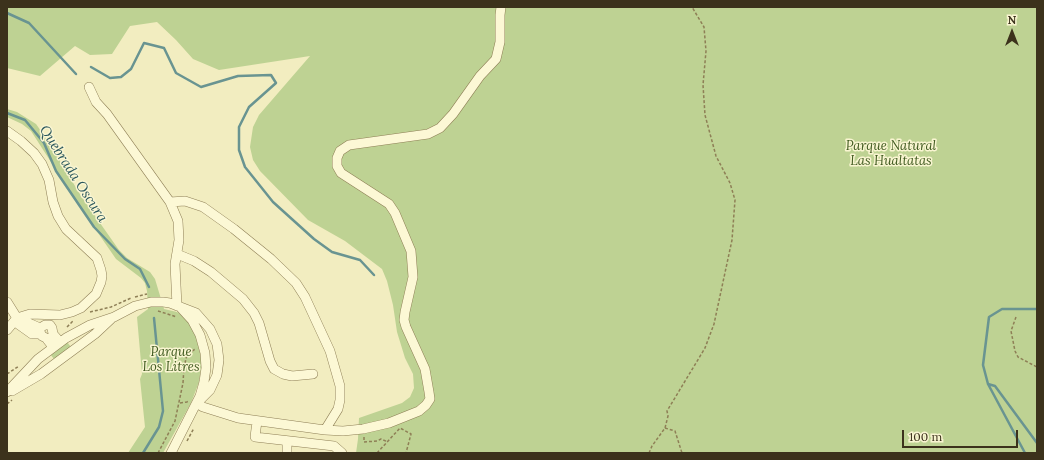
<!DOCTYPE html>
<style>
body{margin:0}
#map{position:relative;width:1044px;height:460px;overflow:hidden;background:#f2edc0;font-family:Lora,serif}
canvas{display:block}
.frame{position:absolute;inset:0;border:8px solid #3c321c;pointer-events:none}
.north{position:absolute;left:992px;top:12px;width:40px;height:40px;-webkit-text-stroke:3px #f9f5d1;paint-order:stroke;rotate:0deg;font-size:11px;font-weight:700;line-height:16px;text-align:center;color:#3c321c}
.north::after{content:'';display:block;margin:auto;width:14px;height:18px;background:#3c321c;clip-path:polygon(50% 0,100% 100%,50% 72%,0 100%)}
.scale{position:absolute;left:902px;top:430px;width:116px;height:18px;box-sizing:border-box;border:2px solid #3c321c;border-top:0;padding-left:5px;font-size:12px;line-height:14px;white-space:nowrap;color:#3c321c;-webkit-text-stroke:3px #f9f5d1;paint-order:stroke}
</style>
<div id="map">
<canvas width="1044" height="460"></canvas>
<div class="frame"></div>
<div class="north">N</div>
<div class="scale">100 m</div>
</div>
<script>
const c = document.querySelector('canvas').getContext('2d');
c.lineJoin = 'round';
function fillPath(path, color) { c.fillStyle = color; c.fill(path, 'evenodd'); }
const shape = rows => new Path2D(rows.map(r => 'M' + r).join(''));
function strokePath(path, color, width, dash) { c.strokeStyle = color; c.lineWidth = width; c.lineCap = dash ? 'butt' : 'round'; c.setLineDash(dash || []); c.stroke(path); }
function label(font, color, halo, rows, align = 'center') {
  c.font = font + ' Lora,serif'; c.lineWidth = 3; c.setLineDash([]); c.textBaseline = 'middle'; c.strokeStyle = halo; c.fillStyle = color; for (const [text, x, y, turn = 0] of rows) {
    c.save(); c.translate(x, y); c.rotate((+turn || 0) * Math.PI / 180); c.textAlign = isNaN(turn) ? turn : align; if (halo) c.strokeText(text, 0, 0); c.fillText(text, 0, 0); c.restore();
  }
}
const green = shape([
 [7,7,1037,7,1037,453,356,453,358,439,359,418,402,403,410,397,414,388,413,374,405,358,397,332,393,305,387,281,382,269,345,241,308,220,260,171,253,160,250,147,253,127,259,115,310,56,219,70,193,59,176,40,157,22,130,26,112,54,90,55,75,46,40,76,7,68],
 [7,109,17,112,36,124,48,141,81,196,119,250,127,258,150,272,155,279,164,309,177,312,186,318,198,338,202,362,199,382,191,403,163,453,128,453,145,427,140,379,142,374,137,317,148,309,147,291,145,283,141,278,116,259,78,204,31,131,22,124,7,117],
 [67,342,71,347,54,359,50,354]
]);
const stream = shape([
 [7,13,29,23,76,74],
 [91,67,110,78,121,77,131,69,144,43,164,48,176,73,201,87,238,76,271,75,276,83,249,107,239,127,239,150,245,167,273,202,314,239,332,252,360,260,374,275],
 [7,113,25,120,44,143,56,171,94,227,125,259,140,269,149,287],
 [988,384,995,386,1037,443],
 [143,453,159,427,163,411,154,318],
 [1025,453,988,384,983,365,989,317,1002,309,1037,309]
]);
const path = shape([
 [135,297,147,294],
 [158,311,177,317],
 [90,312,111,307,131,298],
 [1016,317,1011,331,1015,351,1018,357,1037,367],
 [67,327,74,320],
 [7,374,19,366],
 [180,403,187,402,188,401],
 [7,404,12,400],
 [665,428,675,431,682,453],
 [364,437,364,442,377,441,381,439,388,442],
 [187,441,194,428],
 [158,453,175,421,183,383,184,367,187,355,195,349],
 [377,453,400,428,411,434,406,453],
 [649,453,652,446,665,428,668,416,667,411,705,348,714,324,732,240,735,200,730,183,716,156,705,115,703,85,706,51,704,27,692,7]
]);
const street = shape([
 [89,87,96,102,107,114,170,202,178,221,179,240,175,264,177,306],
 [7,131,21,141,34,153,42,164,49,180,53,202,58,216,66,229,97,258,101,270,102,276,101,282,96,294,81,308,72,312,60,315,30,314,17,318,7,330],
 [170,202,185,201,203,207,234,229,271,259,296,283,305,297,330,351,340,386,340,400,338,409,325,430],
 [177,254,194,261,211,272,243,299,254,313,259,323,270,361,274,369,283,374,292,376,313,374],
 [7,302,17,318,18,324,32,334,41,334],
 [17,318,40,328,45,325,50,325,52,328,53,334,60,342],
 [40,329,40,332,42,336,46,338,53,347],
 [12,391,41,374,95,334,111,319],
 [7,392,38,359,66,338,90,325,114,317,135,306,151,302,163,302,170,303,196,313,210,329,217,344,219,360,217,375,210,390,197,403],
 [197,403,203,407,238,418,325,430,343,431,363,429,389,423,419,411,426,405,430,399,429,392,425,369,406,327,404,320,405,312,413,277,411,251,395,213,389,204,341,173,337,166,337,158,340,151,349,145,428,134,440,128,453,114,480,76,496,59,500,42,500,15,501,7],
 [257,421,255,437,334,446,342,453],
 [171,453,200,396,204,382,206,368,205,353,200,335,192,320,181,308],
 [287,453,287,441]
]);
const parkNames = [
 ["Parque Natural",891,146],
 ["Las Hualtatas",891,161],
 ["Parque",171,352],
 ["Los Litres",171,367]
];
const waterNames = [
 ["Quebrada Oscura",73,174,57]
];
fillPath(green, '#bed293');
strokePath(stream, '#699491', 2.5);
strokePath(street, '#8e7f56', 10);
strokePath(path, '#8e7f56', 1.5, [3, 2]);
strokePath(street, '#fcf8d5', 9);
label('italic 13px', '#415b20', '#f9f5d1', parkNames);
label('italic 14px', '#2a575d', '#f9f5d1', waterNames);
</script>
